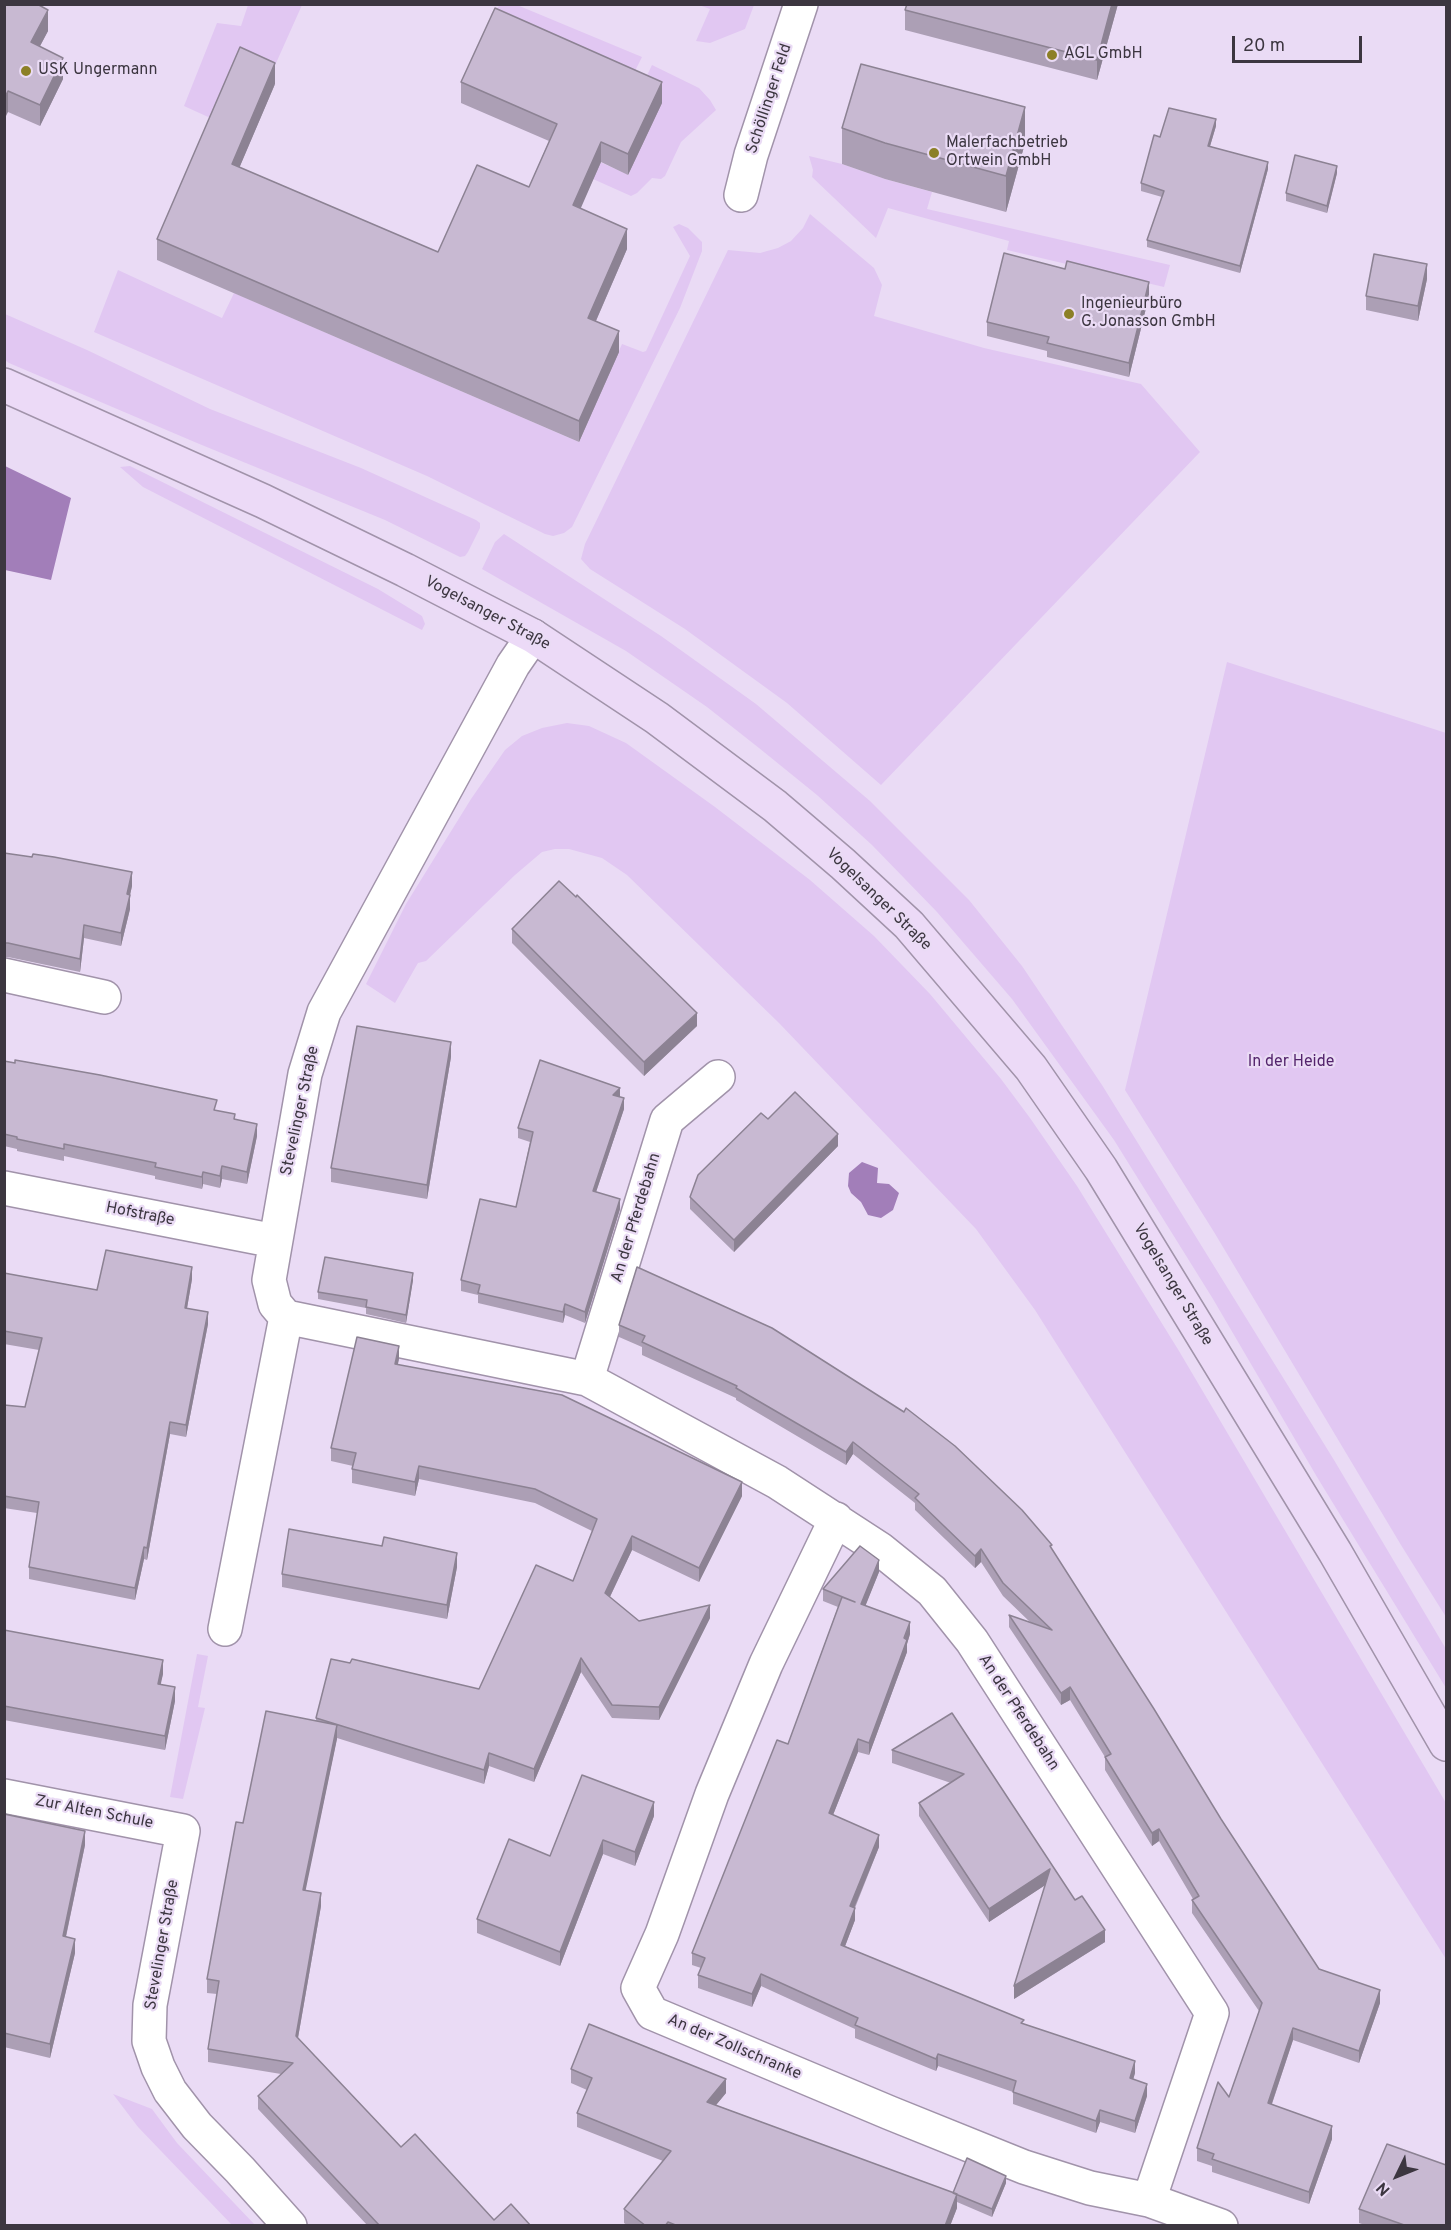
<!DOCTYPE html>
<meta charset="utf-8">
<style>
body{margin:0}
#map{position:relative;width:1451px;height:2230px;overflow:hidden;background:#eadbf5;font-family:Overpass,sans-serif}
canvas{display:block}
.frame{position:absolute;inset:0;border:6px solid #3c3640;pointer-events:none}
.north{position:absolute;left:1367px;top:2146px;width:60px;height:60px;-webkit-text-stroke:4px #eadbf5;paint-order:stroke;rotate:227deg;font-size:16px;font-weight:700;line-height:24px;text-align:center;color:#3c3640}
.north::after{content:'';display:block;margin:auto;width:21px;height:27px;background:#3c3640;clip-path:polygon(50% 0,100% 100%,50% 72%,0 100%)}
.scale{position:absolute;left:1232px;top:36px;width:130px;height:27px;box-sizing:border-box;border:3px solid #3c3640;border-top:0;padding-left:8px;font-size:18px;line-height:21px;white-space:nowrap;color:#3c3640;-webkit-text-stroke:4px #eadbf5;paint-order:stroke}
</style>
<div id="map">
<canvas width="1451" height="2230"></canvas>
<div class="frame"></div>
<div class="north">N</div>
<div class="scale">20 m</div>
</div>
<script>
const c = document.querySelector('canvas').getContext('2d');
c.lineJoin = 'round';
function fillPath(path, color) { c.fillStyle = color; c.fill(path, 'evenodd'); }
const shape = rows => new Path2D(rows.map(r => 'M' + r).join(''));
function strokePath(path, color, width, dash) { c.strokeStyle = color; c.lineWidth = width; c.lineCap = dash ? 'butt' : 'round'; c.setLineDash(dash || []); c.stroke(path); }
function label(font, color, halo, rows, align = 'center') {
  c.font = font + ' Overpass,sans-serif'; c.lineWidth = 4.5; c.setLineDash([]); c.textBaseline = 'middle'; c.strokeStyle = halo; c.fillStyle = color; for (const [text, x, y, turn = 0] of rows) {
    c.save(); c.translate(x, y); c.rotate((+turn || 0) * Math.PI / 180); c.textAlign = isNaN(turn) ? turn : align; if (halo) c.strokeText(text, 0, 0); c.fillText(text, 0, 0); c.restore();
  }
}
const green = shape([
 [248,5,302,5,268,81,217,121,184,106,217,23,241,26],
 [500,5,517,5,642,57,627,87,491,14],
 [699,5,753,4,754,5,745,29,710,43,696,41,710,9],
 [652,65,699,88,710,100,716,110,681,142,665,176,661,179,652,178,637,193,631,196,593,179,600,162,629,175,639,92],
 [809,156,842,164,885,179,932,192,927,209,1170,265,1164,287,1007,250,1009,241,888,208,876,238,812,177,813,170],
 [810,214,874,268,882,285,874,316,984,348,1141,384,1200,452,881,785,787,703,685,629,590,569,581,559,585,544,728,250,760,253,778,248,791,241,803,228],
 [679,224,688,228,702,242,702,251,680,308,572,527,564,533,553,536,545,534,427,476,94,332,118,270,222,318,234,293,579,442,622,344,643,352,646,351,690,256,673,227],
 [5,314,87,350,210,409,361,468,476,520,480,523,480,528,468,552,465,556,460,557,385,520,197,443,9,363,5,360],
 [130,466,378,589,422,616,425,624,422,630,143,487,120,467],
 [504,534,661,636,756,704,870,801,969,900,1022,966,1102,1085,1334,1460,1446,1649,1446,1688,1317,1477,1213,1299,1114,1140,1012,999,937,912,872,845,817,795,759,748,707,707,626,651,482,569,495,542],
 [1227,662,1446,733,1446,1617,1401,1545,1214,1232,1125,1090],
 [567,723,589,726,626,743,715,807,810,880,874,936,930,994,1001,1079,1030,1118,1077,1186,1179,1351,1446,1803,1446,1959,1035,1310,976,1229,779,1023,627,875,602,858,569,849,555,849,542,852,515,875,426,961,418,963,395,1003,366,984,406,904,471,799,505,750,522,736,542,728],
 [197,1654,208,1656,198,1707,205,1708,183,1799,170,1797],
 [113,2094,152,2109,177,2143,255,2225,232,2225,138,2127]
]);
const water = shape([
 [5,466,71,498,51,580,5,570],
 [862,1162,878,1168,877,1183,889,1184,899,1193,893,1210,881,1218,868,1215,861,1202,851,1193,848,1186,849,1173]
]);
const street = shape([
 [741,195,751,155,801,4],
 [4,975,104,997],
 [4,1188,275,1241],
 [286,1317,587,1379,777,1482,880,1549,932,1591,972,1641,1212,2013,1149,2200],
 [587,1379,667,1120,718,1077],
 [836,1519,766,1664,712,1794,662,1934,638,1988,652,2013,890,2113,1024,2167,1090,2188,1149,2200,1221,2226],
 [225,1629,286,1317,275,1304,269,1280,305,1074,324,1012,513,665,533,636],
 [4,1796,183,1831,150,2005,149,2041,158,2067,170,2091,197,2126,240,2170,290,2226]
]);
const secondary = shape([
 [4,385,263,501,405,570,533,636,657,718,775,806,843,864,909,925,1031,1068,1101,1169,1335,1552,1446,1744]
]);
const wall = shape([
 [4,4,48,31,40,46,63,79,40,126,8,112],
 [907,4,1118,4,1097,80,905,30,905,10],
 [461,82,662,103,628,175,601,162,580,208,627,249,596,321,619,352,579,442,157,260,157,239,275,84,239,168,438,252,529,187,549,141,461,103],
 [1216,126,1210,146,1268,169,1240,273,1147,247,1147,240,1162,197,1141,191,1141,183,1160,137],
 [842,128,1025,143,1006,212,885,179,842,164],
 [1337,173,1327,213,1286,201,1286,193],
 [1065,269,1149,296,1129,377,1047,357,1047,351,987,336,987,322],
 [1427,279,1418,321,1366,310,1366,296],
 [4,853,132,886,130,895,130,909,121,946,84,938,80,972,8,957,4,957],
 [512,929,697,1026,644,1076,512,943],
 [451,1057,427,1199,331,1182,331,1168],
 [4,1061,217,1111,235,1119,257,1136,247,1184,222,1179,220,1188,203,1184,202,1189,155,1179,155,1176,64,1156,64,1161,17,1151,17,1149,4,1146],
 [620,1097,624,1109,596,1192,620,1209,585,1323,565,1315,563,1323,478,1303,478,1295,461,1291,461,1280,516,1207,530,1142,518,1138,518,1128],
 [768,1119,838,1146,734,1252,690,1209,690,1197],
 [637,1267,1052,1550,1221,1819,1319,1969,1380,2003,1359,2063,1293,2040,1272,2104,1332,2139,1309,2204,1212,2172,1212,2166,1197,2161,1197,2148,1229,2097,1259,2011,1192,1913,1192,1900,1193,1899,1159,1841,1152,1846,1105,1770,1105,1757,1070,1700,1061,1705,1009,1627,1009,1615,1031,1623,1003,1596,981,1562,975,1568,915,1510,915,1503,853,1454,846,1465,736,1400,736,1398,642,1355,642,1347,619,1337,619,1325],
 [4,1273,97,1290,192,1279,187,1308,208,1324,186,1437,170,1434,147,1560,144,1559,135,1600,29,1579,29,1567,37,1513,4,1508,4,1405,25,1407,39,1350,4,1344],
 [413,1280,406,1323,366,1314,366,1308,318,1299,318,1292],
 [399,1359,397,1365,742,1496,699,1582,632,1550,610,1597,639,1621,710,1618,659,1720,612,1718,581,1672,534,1782,489,1766,484,1784,337,1738,305,1890,321,1906,298,2038,401,2147,494,2220,531,2226,368,2226,258,2109,258,2096,281,2074,208,2062,208,2049,217,1994,207,1993,207,1979,243,1823,316,1721,316,1718,350,1663,479,1689,573,1581,592,1531,535,1503,419,1479,415,1496,352,1483,352,1469,353,1466,331,1461,331,1448],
 [457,1567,447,1619,282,1587,282,1574],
 [879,1572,865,1606,910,1634,907,1644,907,1652,869,1755,858,1752,833,1815,879,1847,855,1908,855,1920,845,1946,1135,2073,1133,2079,1147,2096,1135,2133,1100,2122,1096,2133,1013,2104,1013,2092,938,2066,936,2071,855,2038,855,2029,761,1986,752,2007,698,1988,698,1975,701,1968,692,1965,692,1953,788,1744,838,1607,823,1601,823,1589],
 [4,1630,163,1674,160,1684,175,1701,165,1750,4,1720],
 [952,1713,1075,1900,1105,1942,1014,1999,1045,1885,989,1922,919,1816,919,1803,951,1783,892,1763,892,1750],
 [4,1814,85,1845,66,1937,75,1953,50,2058,4,2047],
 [654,1816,635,1866,603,1854,560,1966,477,1933,477,1919,550,1856],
 [571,2069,726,2093,716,2105,953,2193,1006,2183,992,2217,957,2202,957,2208,950,2226,628,2226,624,2223,624,2209,663,2161,577,2127,577,2113,587,2090,571,2083],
 [1359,2209,1446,2226,1368,2226,1359,2223]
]);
const shadedWall = shape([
 [1112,4,1118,4,1097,80,1097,60],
 [48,10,48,31,31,63,31,42],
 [63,58,63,79,40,126,40,105],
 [275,63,275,84,232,185,232,164],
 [662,82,662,103,628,175,628,154],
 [8,91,8,112,4,120,4,99],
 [1025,107,1025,143,1006,212,1006,176],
 [1216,119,1216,126,1208,153,1208,146],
 [601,142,601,162,573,226,573,205],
 [1268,162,1268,169,1240,273,1240,266],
 [1337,166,1337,173,1327,213,1327,206],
 [627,229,627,249,588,339,588,318],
 [1427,264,1427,279,1418,321,1418,306],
 [1149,282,1149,296,1129,377,1129,363],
 [619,331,619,352,579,442,579,421],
 [132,872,132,886,127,908,127,894],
 [130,895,130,909,121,946,121,933],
 [84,925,84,938,80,972,80,959],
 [697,1013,697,1026,644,1076,644,1062],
 [451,1042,451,1057,427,1199,427,1185],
 [620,1088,620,1099,613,1095],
 [624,1098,624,1109,593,1201,593,1191],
 [257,1124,257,1136,247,1184,247,1172],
 [838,1134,838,1146,734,1252,734,1240],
 [222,1166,222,1179,220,1188,220,1176],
 [203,1172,203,1184,202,1189,202,1177],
 [620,1199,620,1209,585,1323,585,1312],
 [192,1267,192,1279,185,1320,185,1308],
 [413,1273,413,1280,406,1323,406,1315],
 [565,1304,565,1315,563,1323,563,1312],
 [208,1312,208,1324,186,1437,186,1425],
 [399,1346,399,1359,395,1378,395,1364],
 [170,1422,170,1434,147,1560,147,1548],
 [853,1442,853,1454,846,1465,846,1452],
 [419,1466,419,1479,415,1496,415,1482],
 [742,1482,742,1496,699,1582,699,1568],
 [632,1536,632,1550,605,1607,605,1593],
 [144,1547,144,1559,135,1600,135,1588],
 [981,1549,981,1562,975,1568,975,1556],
 [457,1553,457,1567,447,1619,447,1605],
 [879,1560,879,1572,861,1617,861,1604],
 [710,1605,710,1618,659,1720,659,1707],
 [910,1622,910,1634,907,1644,907,1652,869,1755,869,1743],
 [581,1658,581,1672,534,1782,534,1769],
 [163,1660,163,1674,158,1697,158,1684],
 [175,1687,175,1701,165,1750,165,1736],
 [1070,1687,1070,1700,1061,1705,1061,1693],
 [337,1725,337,1739,303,1903,303,1890],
 [858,1739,858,1752,829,1825,829,1813],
 [489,1753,489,1766,484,1784,484,1770],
 [654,1802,654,1816,635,1866,635,1852],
 [1159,1829,1159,1841,1152,1846,1152,1833],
 [85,1831,85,1845,63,1950,63,1936],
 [879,1835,879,1847,850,1918,850,1906],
 [603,1840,603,1854,560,1966,560,1952],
 [1050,1869,1050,1882,989,1922,989,1909],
 [321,1893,321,1906,296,2049,296,2036],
 [855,1908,855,1920,841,1957,841,1945],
 [1105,1930,1105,1942,1014,1999,1014,1986],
 [75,1939,75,1953,50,2058,50,2044],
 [761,1974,761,1986,752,2007,752,1994],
 [1380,1990,1380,2003,1359,2063,1359,2051],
 [1293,2028,1293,2040,1268,2115,1268,2103],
 [938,2054,938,2066,936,2071,936,2059],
 [1135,2061,1135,2073,1130,2091,1130,2078],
 [726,2079,726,2093,707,2116,707,2102],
 [1147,2084,1147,2096,1135,2133,1135,2121],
 [1100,2110,1100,2122,1096,2133,1096,2121],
 [1332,2126,1332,2139,1309,2204,1309,2192],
 [1006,2176,1006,2183,992,2217,992,2209],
 [957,2194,957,2208,950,2226,945,2226]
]);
const building = shape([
 [4,4,37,4,48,10,31,42,63,58,40,105,8,91,4,99,4,4],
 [907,4,1112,4,1097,60,905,10,907,4],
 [495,8,662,82,628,154,601,142,573,205,627,229,588,318,619,331,579,421,157,239,240,47,275,63,232,164,438,252,477,165,529,187,557,124,461,82,495,8],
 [861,64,1025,107,1006,176,885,143,842,128,861,64],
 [1169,108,1216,119,1208,146,1268,162,1240,266,1147,240,1164,191,1141,183,1154,135,1160,137,1169,108],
 [1295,155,1337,166,1327,206,1286,193,1295,155],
 [1004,253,1065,269,1067,261,1149,282,1129,363,1047,343,1049,337,987,322,1004,253],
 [1374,254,1427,264,1418,306,1366,296,1374,254],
 [4,853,32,857,33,854,54,857,132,872,127,894,130,895,121,933,84,925,80,959,8,943,4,943,4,853],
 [559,881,576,897,577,895,697,1013,644,1062,512,929,559,881],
 [357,1026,451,1042,427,1185,331,1168,357,1026],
 [15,1060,100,1075,217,1100,214,1110,235,1114,234,1119,257,1124,247,1172,222,1166,220,1176,203,1172,202,1177,155,1167,156,1163,64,1144,64,1149,17,1139,17,1137,4,1134,4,1061,15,1063,15,1060],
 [540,1060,620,1088,613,1095,624,1098,593,1191,620,1199,585,1312,565,1304,563,1312,478,1293,480,1285,461,1280,480,1199,516,1207,533,1132,518,1128,540,1060],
 [795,1092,838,1134,734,1240,690,1197,698,1175,761,1113,768,1119,795,1092],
 [106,1250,192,1267,185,1308,208,1312,186,1425,170,1422,147,1548,144,1547,135,1588,29,1567,39,1502,4,1496,4,1405,25,1407,42,1338,4,1331,4,1273,97,1290,106,1250],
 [325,1257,413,1273,406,1315,366,1307,367,1300,318,1292,325,1257],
 [637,1267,772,1328,904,1412,906,1408,955,1446,1022,1510,1052,1545,1050,1546,1154,1709,1221,1819,1319,1969,1380,1990,1359,2051,1293,2028,1268,2103,1332,2126,1309,2192,1212,2159,1214,2154,1197,2148,1218,2082,1229,2097,1262,2003,1192,1900,1199,1896,1159,1829,1152,1833,1105,1757,1111,1754,1070,1687,1061,1693,1009,1615,1052,1630,1003,1583,981,1549,975,1556,915,1498,919,1494,853,1442,846,1452,736,1388,737,1386,642,1342,645,1336,619,1325,637,1267],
 [357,1337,399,1346,395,1364,562,1395,742,1482,699,1568,632,1536,605,1593,639,1621,710,1605,659,1707,612,1705,581,1658,534,1769,489,1753,484,1770,316,1718,331,1659,350,1663,352,1659,479,1689,536,1565,573,1581,597,1519,535,1489,419,1466,415,1482,352,1469,356,1453,331,1448,357,1337],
 [289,1529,382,1546,384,1537,457,1553,447,1605,282,1574,289,1529],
 [860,1546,879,1560,861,1604,910,1622,904,1638,907,1640,869,1743,858,1739,829,1813,879,1835,850,1906,855,1908,841,1945,1024,2020,1021,2023,1135,2061,1130,2078,1147,2084,1135,2121,1100,2110,1096,2121,1013,2092,1016,2081,938,2054,936,2059,855,2025,858,2018,761,1974,752,1994,698,1975,705,1958,692,1953,777,1740,788,1744,842,1597,855,1602,823,1589,860,1546],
 [4,1630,163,1660,158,1684,175,1687,165,1736,4,1706,4,1630],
 [266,1711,337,1725,303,1890,321,1893,296,2036,401,2147,415,2134,494,2220,511,2204,531,2226,380,2226,258,2096,293,2063,208,2049,219,1981,207,1979,236,1822,243,1823,266,1711],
 [952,1713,1075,1900,1082,1896,1105,1930,1014,1986,1050,1869,989,1909,919,1803,964,1774,892,1750,952,1713],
 [582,1775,654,1802,635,1852,603,1840,560,1952,477,1919,509,1839,550,1856,582,1775],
 [4,1814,85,1831,63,1936,75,1939,50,2044,4,2033,4,1814],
 [589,2024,726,2079,707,2102,957,2194,945,2226,678,2226,668,2222,665,2226,646,2226,624,2209,671,2151,577,2113,592,2078,571,2069,589,2024],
 [1387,2144,1446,2165,1446,2226,1407,2226,1359,2209,1387,2144],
 [967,2158,1006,2176,992,2209,953,2193,967,2158]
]);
const markers = [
 [1052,55,6,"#8c8027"],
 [26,71,6,"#8c8027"],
 [934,153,6,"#8c8027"],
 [1069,314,6,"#8c8027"]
];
const poiNames = [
 ["AGL GmbH",1064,55],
 ["USK Ungermann",38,71],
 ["Malerfachbetrieb",946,144],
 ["Ortwein GmbH",946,162],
 ["Ingenieurbüro",1081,305],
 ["G. Jonasson GmbH",1081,323]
];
const streetNames = [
 ["Schöllinger Feld",770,99,-72],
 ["Vogelsanger Straße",487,614,28],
 ["Vogelsanger Straße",878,900,44],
 ["Stevelinger Straße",301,1111,-78],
 ["Hofstraße",140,1215,11],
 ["An der Pferdebahn",637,1218,-73],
 ["Vogelsanger Straße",1172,1285,59],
 ["An der Pferdebahn",1018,1713,57],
 ["Zur Alten Schule",94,1813,11],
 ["Stevelinger Straße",163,1945,-80],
 ["An der Zollschranke",734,2048,23]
];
const parkNames = [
 ["In der Heide",1291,1063]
];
fillPath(green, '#e1c7f2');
fillPath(water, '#a27eb9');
strokePath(street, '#a193aa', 36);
strokePath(secondary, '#a193aa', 36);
strokePath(street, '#fff', 33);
strokePath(secondary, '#ecdaf7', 33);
fillPath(wall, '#ac9fb5');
fillPath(shadedWall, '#8c8293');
fillPath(building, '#c8b9d2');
strokePath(building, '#8c8293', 1.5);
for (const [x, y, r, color] of markers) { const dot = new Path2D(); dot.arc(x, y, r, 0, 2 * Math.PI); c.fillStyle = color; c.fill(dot); strokePath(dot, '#eadbf5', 2); }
label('16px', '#3c3640', '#eadbf5', poiNames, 'left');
label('16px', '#3c3640', '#eadbf5', streetNames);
label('16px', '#53246c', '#eadbf5', parkNames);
</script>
